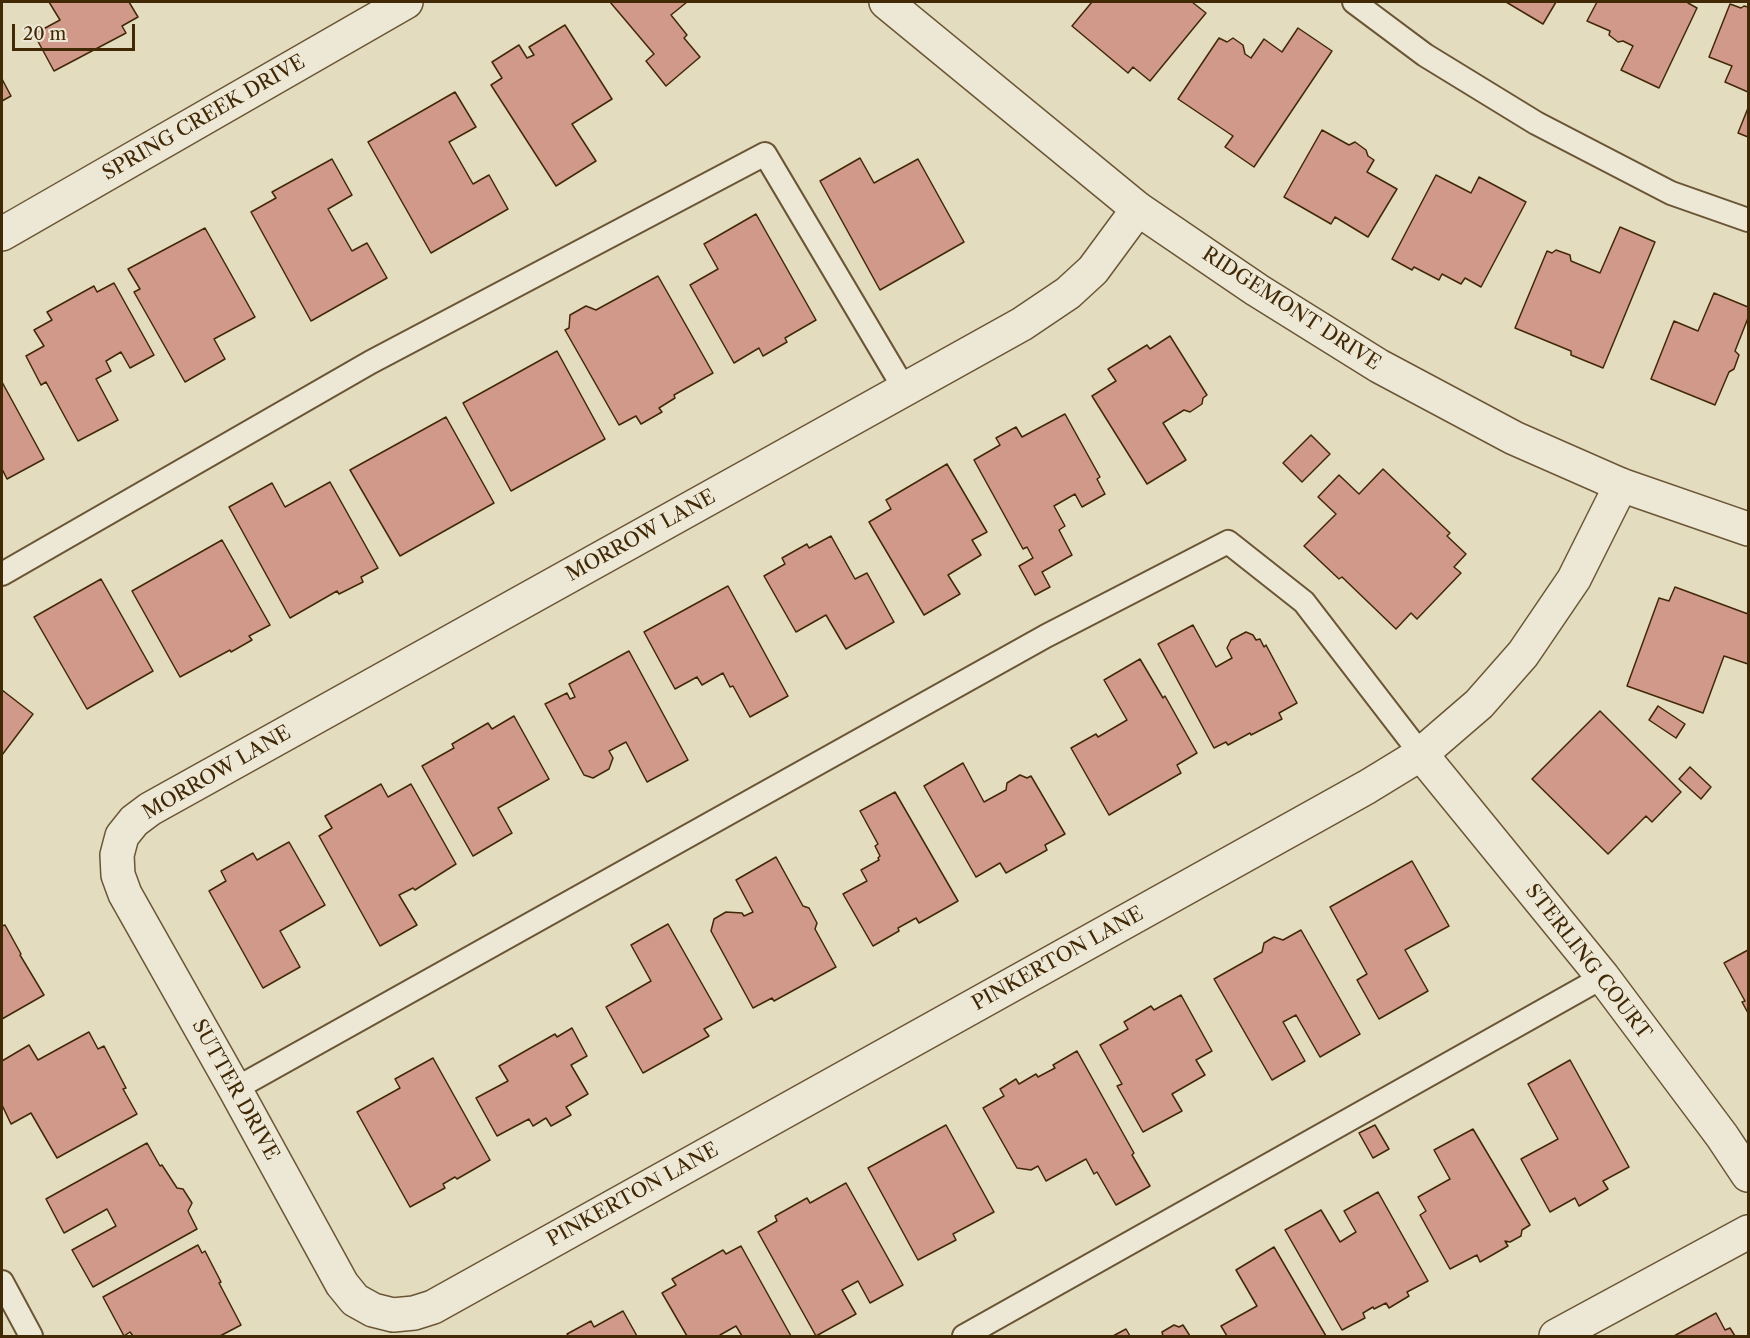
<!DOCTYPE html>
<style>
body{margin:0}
#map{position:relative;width:1750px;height:1338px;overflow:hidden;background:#e4dcbf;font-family:"Libre Caslon Text",serif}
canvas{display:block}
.frame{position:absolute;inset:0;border:3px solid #412906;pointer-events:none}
.scale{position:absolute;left:12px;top:24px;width:123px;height:27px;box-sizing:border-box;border:3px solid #412906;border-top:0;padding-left:8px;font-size:18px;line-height:21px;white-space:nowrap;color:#412906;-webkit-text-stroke:4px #ede8d5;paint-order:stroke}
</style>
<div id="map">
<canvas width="1750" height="1338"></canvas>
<div class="frame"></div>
<div class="scale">20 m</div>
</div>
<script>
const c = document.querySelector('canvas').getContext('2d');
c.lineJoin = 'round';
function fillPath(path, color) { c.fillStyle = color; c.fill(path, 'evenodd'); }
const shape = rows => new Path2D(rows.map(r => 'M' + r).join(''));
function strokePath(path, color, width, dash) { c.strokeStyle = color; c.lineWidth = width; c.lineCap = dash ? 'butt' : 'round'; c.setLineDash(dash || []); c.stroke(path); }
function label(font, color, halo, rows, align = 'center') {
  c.font = font + ' "Libre Caslon Text",serif'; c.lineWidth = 6; c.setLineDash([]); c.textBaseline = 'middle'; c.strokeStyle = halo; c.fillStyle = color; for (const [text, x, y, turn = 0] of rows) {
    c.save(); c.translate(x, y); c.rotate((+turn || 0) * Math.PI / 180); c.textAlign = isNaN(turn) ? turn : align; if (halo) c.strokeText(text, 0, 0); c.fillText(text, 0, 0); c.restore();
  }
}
const building = shape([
 [49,2,129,2,138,17,122,26,126,33,54,71,34,34,60,20,49,2],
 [610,2,687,2,671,15,687,35,684,38,700,57,666,86,646,61,654,54,610,2],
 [1092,2,1192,2,1206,13,1150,81,1133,67,1128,73,1072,26,1092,2],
 [1506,2,1556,2,1543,24,1506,2],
 [1597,2,1688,2,1688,3,1697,8,1659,88,1621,70,1633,46,1623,41,1618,42,1609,35,1610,31,1587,21,1597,2],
 [1730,4,1741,8,1744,6,1748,7,1748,92,1725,82,1732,66,1709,57,1730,4],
 [565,25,612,99,572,124,596,161,556,186,491,85,502,78,492,62,519,45,527,58,534,55,529,47,565,25],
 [1298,28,1332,51,1254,167,1225,147,1233,136,1178,99,1219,38,1227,42,1233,38,1243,45,1245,54,1251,58,1264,39,1282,52,1298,28],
 [2,79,11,96,2,101,2,79],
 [455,92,476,127,449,142,473,184,489,175,508,209,431,253,368,142,455,92],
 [1748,108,1748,137,1738,133,1748,108],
 [1322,130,1349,145,1355,142,1366,150,1368,156,1374,160,1367,172,1397,189,1368,237,1335,217,1331,224,1284,197,1322,130],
 [860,158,874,183,918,159,964,242,880,290,820,181,860,158],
 [332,159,352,195,328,209,352,251,367,243,387,278,311,321,251,212,276,198,272,192,332,159],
 [1436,175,1471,193,1479,177,1526,202,1481,287,1465,278,1461,284,1442,274,1439,280,1414,267,1412,270,1392,259,1436,175],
 [756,214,816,320,785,338,787,342,763,356,759,348,734,363,690,285,718,269,704,244,756,214],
 [1620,227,1655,242,1603,368,1571,355,1571,351,1515,328,1547,251,1552,253,1556,250,1570,255,1571,261,1600,273,1620,227],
 [205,228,255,317,214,339,225,359,185,382,134,292,140,289,128,269,205,228],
 [658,276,713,373,674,395,675,398,659,408,662,412,641,424,636,416,619,425,565,330,569,328,570,315,586,306,596,310,658,276],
 [114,283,154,355,130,368,121,352,106,361,111,371,96,379,118,420,78,441,46,382,41,385,26,356,44,346,34,330,52,320,47,312,94,286,97,292,114,283],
 [1714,293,1748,307,1748,318,1735,351,1739,355,1734,369,1729,372,1715,405,1651,379,1674,321,1698,331,1714,293],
 [1170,336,1207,395,1203,398,1202,404,1190,412,1184,410,1163,423,1186,460,1147,484,1092,396,1116,381,1108,369,1147,345,1150,349,1170,336],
 [557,351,605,439,511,491,463,403,557,351],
 [2,382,44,459,7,479,2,469,2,382],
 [1065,414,1100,477,1097,479,1105,494,1082,507,1075,494,1054,506,1065,526,1059,530,1072,555,1042,572,1050,587,1035,595,1019,566,1033,558,1027,547,1023,549,974,460,1000,445,996,438,1016,427,1022,437,1065,414],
 [446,417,494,503,400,556,350,470,446,417],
 [1311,435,1330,454,1302,482,1283,463,1311,435],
 [947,464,987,532,972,540,981,555,948,575,960,594,924,615,869,522,891,509,886,500,947,464],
 [1383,469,1450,533,1447,536,1466,554,1454,567,1461,573,1417,619,1411,613,1396,629,1342,577,1339,579,1304,546,1336,514,1318,497,1339,475,1359,494,1383,469],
 [330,482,378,568,361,577,363,582,339,594,337,591,290,618,229,507,272,483,285,507,330,482],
 [831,536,855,579,867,573,894,622,846,649,826,615,796,632,764,576,785,564,782,558,807,544,809,548,831,536],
 [222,540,270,625,249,636,252,640,231,652,230,650,180,677,132,591,222,540],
 [101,579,153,671,87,709,34,617,101,579],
 [728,586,788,696,750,717,733,686,730,687,723,673,702,685,697,677,675,689,644,632,728,586],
 [1675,587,1748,614,1748,664,1724,656,1703,713,1627,686,1659,598,1669,601,1675,587],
 [1193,625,1216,667,1232,658,1227,648,1231,640,1246,632,1253,635,1256,640,1260,639,1264,647,1266,645,1297,703,1279,713,1282,719,1251,735,1250,733,1228,745,1226,742,1214,748,1158,644,1193,625],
 [629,651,688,760,647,782,626,742,609,751,613,758,609,769,593,778,584,775,545,704,567,693,570,699,575,697,569,684,629,651],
 [1140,659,1163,698,1165,696,1197,753,1177,765,1181,773,1109,815,1071,748,1096,734,1098,737,1127,720,1104,680,1140,659],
 [2,690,33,714,2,755,2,690],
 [1658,706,1685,724,1676,738,1649,720,1658,706],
 [1600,711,1681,792,1652,822,1646,816,1608,854,1532,779,1600,711],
 [514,716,549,779,498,808,512,833,473,856,422,766,454,748,452,744,488,723,492,729,514,716],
 [963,763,984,802,1006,790,1007,783,1020,775,1027,778,1031,776,1065,834,1045,845,1047,850,1006,873,1000,863,976,877,924,786,963,763],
 [1690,767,1711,787,1701,799,1679,779,1690,767],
 [381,784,388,797,411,784,456,864,415,890,413,888,399,895,417,925,380,946,319,836,332,828,325,816,381,784],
 [895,792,958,901,919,923,916,918,898,928,899,931,873,946,843,894,867,881,861,870,879,860,878,858,880,856,875,846,878,844,860,811,895,792],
 [289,842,325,905,280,931,300,967,263,988,209,891,226,881,221,871,253,853,257,860,289,842],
 [776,857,803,906,809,908,817,923,815,929,836,967,774,1001,772,998,753,1008,711,931,714,919,726,912,742,913,744,916,753,912,736,880,776,857],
 [1412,861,1449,926,1405,950,1428,991,1379,1019,1357,980,1367,974,1330,907,1412,861],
 [668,924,722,1019,704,1029,709,1036,643,1073,606,1007,651,981,631,945,668,924],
 [5,925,21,954,20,955,44,995,2,1019,2,926,5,925],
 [1301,930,1360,1034,1320,1057,1296,1015,1283,1022,1305,1061,1272,1080,1214,979,1262,952,1264,943,1274,937,1283,940,1301,930],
 [1748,950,1748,1013,1742,1002,1745,1001,1724,963,1748,950],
 [1181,995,1212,1051,1196,1060,1205,1075,1172,1094,1182,1111,1143,1132,1117,1086,1122,1084,1100,1045,1128,1029,1124,1022,1151,1006,1154,1010,1181,995],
 [572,1028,587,1056,571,1065,588,1094,566,1107,571,1115,551,1126,546,1118,533,1126,529,1119,497,1136,476,1098,508,1081,499,1066,555,1034,557,1037,572,1028],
 [89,1032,98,1049,104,1046,126,1088,123,1089,137,1114,57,1158,31,1113,11,1124,2,1105,2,1061,29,1045,38,1060,89,1032],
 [1077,1051,1134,1153,1132,1155,1150,1186,1116,1205,1097,1172,1094,1174,1086,1159,1046,1181,1038,1166,1031,1170,1017,1168,983,1108,1004,1096,1000,1089,1016,1079,1019,1084,1036,1074,1038,1077,1055,1068,1053,1065,1077,1051],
 [433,1058,490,1160,457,1179,455,1177,443,1184,445,1188,410,1207,357,1112,400,1088,395,1079,433,1058],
 [1570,1060,1629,1167,1603,1181,1608,1189,1579,1206,1575,1198,1550,1212,1521,1159,1558,1139,1528,1084,1570,1060],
 [946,1125,994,1212,953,1234,956,1240,918,1260,868,1168,946,1125],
 [1375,1125,1389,1149,1373,1158,1359,1133,1375,1125],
 [1473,1129,1530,1225,1522,1230,1521,1236,1510,1242,1505,1241,1508,1246,1480,1262,1477,1255,1450,1269,1420,1215,1426,1211,1418,1197,1450,1179,1434,1150,1473,1129],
 [147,1143,160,1166,162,1165,177,1188,183,1189,192,1203,188,1211,197,1229,93,1287,72,1250,116,1226,107,1209,64,1233,46,1199,147,1143],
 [846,1183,903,1285,870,1303,858,1281,842,1290,856,1314,816,1336,758,1232,777,1221,775,1216,807,1198,810,1203,846,1183],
 [1378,1192,1428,1281,1407,1292,1409,1296,1389,1308,1386,1303,1374,1309,1373,1307,1363,1313,1365,1318,1342,1330,1285,1230,1321,1210,1340,1242,1356,1232,1344,1211,1378,1192],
 [198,1245,202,1253,205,1251,221,1282,219,1283,241,1325,220,1336,133,1336,130,1332,124,1336,103,1297,198,1245],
 [741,1246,791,1336,742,1336,736,1326,720,1335,721,1336,687,1336,662,1293,676,1285,672,1279,723,1250,726,1254,741,1246],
 [1274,1247,1326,1336,1227,1336,1221,1326,1257,1306,1236,1270,1274,1247],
 [623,1311,637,1336,569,1336,567,1334,591,1321,594,1327,623,1311],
 [1716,1313,1725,1330,1730,1328,1735,1336,1674,1336,1716,1313],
 [1174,1325,1179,1327,1183,1325,1190,1336,1163,1336,1162,1332,1174,1325],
 [1126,1329,1130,1336,1113,1336,1126,1329]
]);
const service = shape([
 [1354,2,1425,55,1536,123,1671,193,1748,220],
 [2,574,371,362,765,154,905,390],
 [235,1089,1046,636,1228,542,1304,602,1421,754],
 [2,1282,31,1336],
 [964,1336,1603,977]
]);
const minor = shape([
 [1138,209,1093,270,1068,293,1022,324,150,809,134,821,122,836,117,855,118,875,125,894,235,1089,342,1284,355,1300,373,1310,393,1315,414,1313,433,1307,1367,787,1421,754,1479,704,1523,654,1574,579,1621,485],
 [1421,754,1603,977,1722,1136,1748,1175],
 [1556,1336,1748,1232]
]);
const tertiary = shape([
 [886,2,1138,209,1257,290,1379,366,1514,438,1621,485,1748,529],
 [2,234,406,2]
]);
const streetNames = [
 ["SPRING CREEK DRIVE",204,118,-30],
 ["RIDGEMONT DRIVE",1291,309,33],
 ["MORROW LANE",641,536,-29],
 ["MORROW LANE",217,773,-30],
 ["PINKERTON LANE",1058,959,-29],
 ["STERLING COURT",1588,962,52],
 ["SUTTER DRIVE",235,1090,61],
 ["PINKERTON LANE",633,1195,-29]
];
fillPath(building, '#d1998a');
strokePath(building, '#412906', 1.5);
strokePath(service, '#6a5634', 26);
strokePath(minor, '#6a5634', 36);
strokePath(tertiary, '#6a5634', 36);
strokePath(service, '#ede8d5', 22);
strokePath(minor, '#ede8d5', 33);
strokePath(tertiary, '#ede8d5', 33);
label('20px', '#412906', '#ede8d5', streetNames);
</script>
